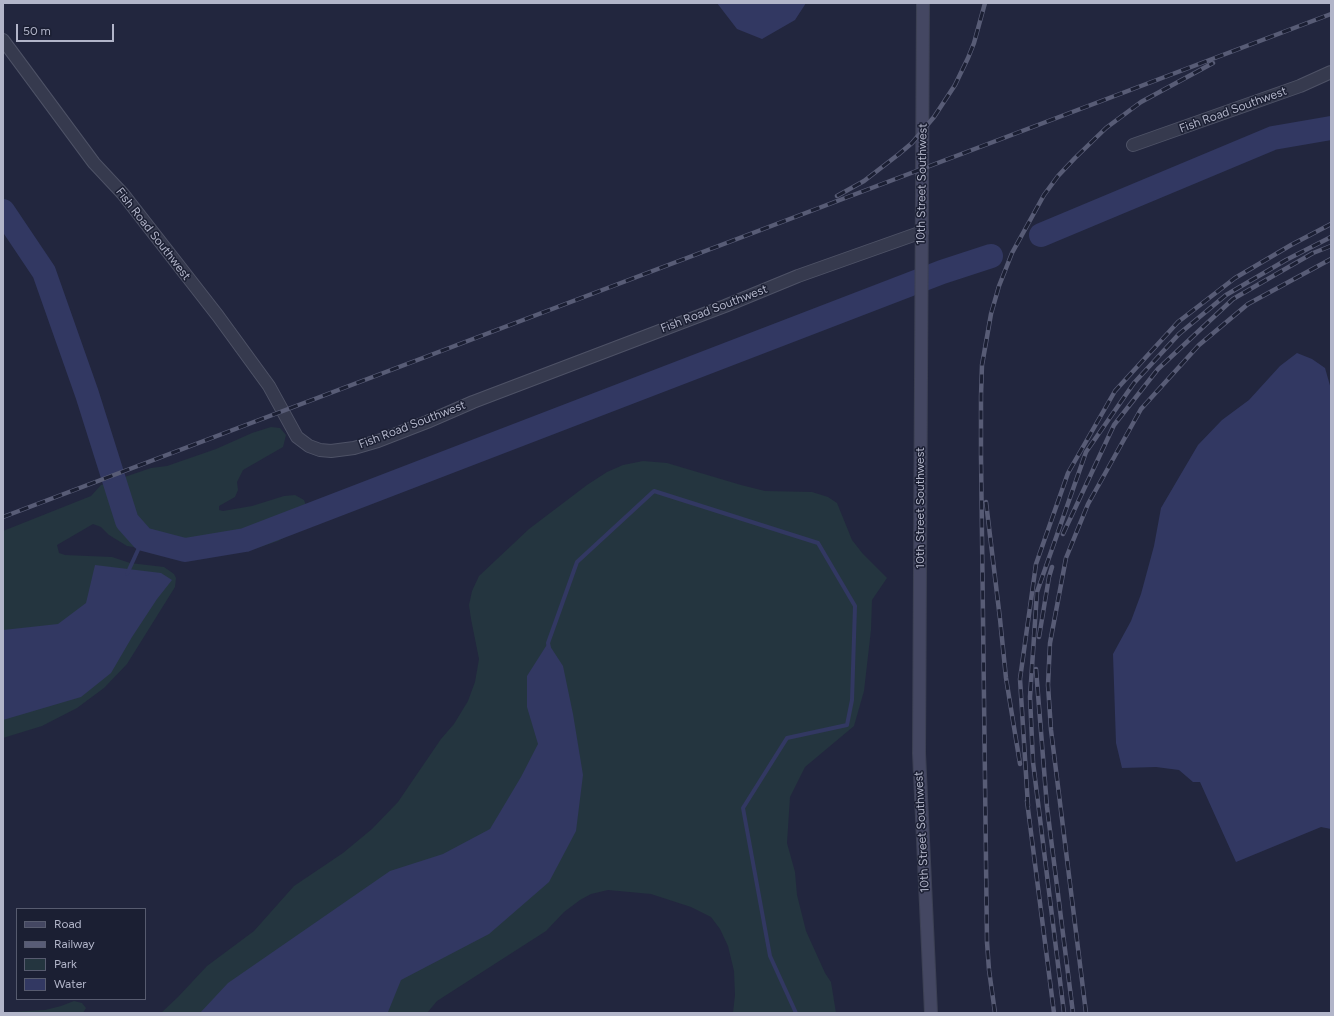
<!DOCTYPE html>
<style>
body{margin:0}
#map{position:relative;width:1334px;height:1016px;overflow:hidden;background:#22263e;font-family:Figtree,sans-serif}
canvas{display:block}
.frame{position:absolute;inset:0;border:4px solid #b2b5c9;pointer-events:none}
.legend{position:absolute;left:16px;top:908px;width:130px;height:92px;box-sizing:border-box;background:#1b1f33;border:1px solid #575b6f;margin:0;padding:5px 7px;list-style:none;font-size:12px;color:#b2b5c9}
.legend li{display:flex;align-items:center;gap:8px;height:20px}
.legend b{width:20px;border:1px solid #575b6f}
.scale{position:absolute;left:16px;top:24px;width:98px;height:18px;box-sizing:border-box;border:2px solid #b2b5c9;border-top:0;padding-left:5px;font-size:12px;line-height:14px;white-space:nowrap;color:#b2b5c9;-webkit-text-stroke:3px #1b1f33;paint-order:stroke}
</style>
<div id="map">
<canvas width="1334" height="1016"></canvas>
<div class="frame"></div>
<ul class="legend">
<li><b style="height:5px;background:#444762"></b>Road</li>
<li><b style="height:5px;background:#585c76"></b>Railway</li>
<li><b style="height:11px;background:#24353f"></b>Park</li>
<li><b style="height:11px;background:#323862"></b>Water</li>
</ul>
<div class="scale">50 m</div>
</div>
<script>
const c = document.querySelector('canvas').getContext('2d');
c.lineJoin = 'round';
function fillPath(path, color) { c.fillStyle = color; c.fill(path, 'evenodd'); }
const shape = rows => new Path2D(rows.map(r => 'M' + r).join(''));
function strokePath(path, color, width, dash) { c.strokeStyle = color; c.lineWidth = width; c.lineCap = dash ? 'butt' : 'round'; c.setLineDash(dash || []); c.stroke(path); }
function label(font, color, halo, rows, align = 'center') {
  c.font = font + ' Figtree,sans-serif'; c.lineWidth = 3; c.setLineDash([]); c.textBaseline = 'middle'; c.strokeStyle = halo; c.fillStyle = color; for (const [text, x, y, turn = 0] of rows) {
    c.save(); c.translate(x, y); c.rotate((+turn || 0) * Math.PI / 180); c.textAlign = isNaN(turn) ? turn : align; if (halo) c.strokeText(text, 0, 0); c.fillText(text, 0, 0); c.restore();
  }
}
const green = shape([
 [271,427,280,428,286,435,283,447,243,470,237,482,238,490,235,497,219,506,219,510,223,511,252,506,284,496,295,495,304,500,307,508,301,524,289,535,278,541,254,549,227,553,183,555,127,546,109,535,101,527,93,524,57,545,59,553,65,555,112,557,130,563,164,567,174,574,176,578,175,587,127,664,104,688,77,708,42,726,3,738,3,531,91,496,101,485,151,468,167,466,216,449,252,433],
 [643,461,667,463,741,485,765,491,812,492,828,497,837,503,852,540,863,554,887,578,872,600,871,630,864,691,854,726,805,767,790,797,787,843,795,872,797,895,806,931,825,973,831,982,836,1013,733,1013,735,995,734,971,728,946,720,929,711,917,691,907,651,894,608,890,591,894,580,900,564,912,546,931,437,1001,427,1013,161,1013,178,997,207,966,254,931,294,886,343,853,372,829,398,802,441,739,454,724,468,701,475,682,479,659,471,619,469,605,472,591,479,576,529,529,587,485,607,472,623,465],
 [74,1001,82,1003,86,1008,83,1013,8,1013,11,1012,45,1010,61,1006]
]);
const water = shape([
 [717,3,806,3,795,20,762,39,737,29],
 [1297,353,1312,359,1325,368,1331,389,1331,829,1321,827,1236,862,1200,782,1193,782,1179,770,1156,767,1122,768,1116,743,1113,654,1131,621,1141,594,1154,546,1161,508,1198,445,1222,420,1249,400,1280,366],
 [95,565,161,573,172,580,157,599,132,637,111,673,81,697,3,720,3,630,58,624,86,603],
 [548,643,563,666,573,714,583,775,576,831,549,882,489,934,401,980,388,1012,386,1013,200,1013,228,983,390,871,443,854,490,829,521,777,538,744,527,707,527,676]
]);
const stream = shape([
 [127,574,143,539],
 [549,648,548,643,577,562,654,491,818,543,855,606,852,700,847,725,787,738,743,808,770,956,796,1013]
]);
const river = shape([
 [3,211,44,272,87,394,127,521,143,539,185,550,245,540,942,272,991,256],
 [1041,235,1273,138,1331,128]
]);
const minor = shape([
 [3,40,94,163,123,194,218,316,269,386,297,437,309,446,320,450,331,451,354,448,378,441,427,422,473,402,725,306,798,276,922,232],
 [1133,145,1300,86,1331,72]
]);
const secondary = shape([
 [923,3,919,753,931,1013]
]);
const rail = shape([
 [837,196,864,181,899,154,912,143,934,117,955,85,968,58,974,43,985,3],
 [986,502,1000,619,1006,678,1020,764],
 [3,517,1331,14],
 [1063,534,1114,425,1158,369,1233,299,1313,253,1331,246],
 [1039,637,1049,577,1052,567],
 [1036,669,1047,807,1073,1013],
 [1027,801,1054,1013],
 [1028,806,1020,679,1036,564,1068,473,1115,391,1178,322,1235,278,1291,245,1331,224],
 [995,1013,989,970,987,942,981,456,981,396,982,365,991,314,999,286,1012,253,1044,195,1058,176,1075,158,1106,128,1141,102,1213,63],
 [1064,1013,1033,762,1030,697,1037,592,1086,452,1134,383,1179,334,1226,295,1286,260,1331,237],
 [1086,1013,1051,730,1048,685,1050,643,1066,558,1088,504,1141,409,1199,345,1248,304,1331,259]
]);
const streetNames = [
 ["Fish Road Southwest",1233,110,-20],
 ["10th Street Southwest",922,184,-89],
 ["Fish Road Southwest",153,234,52],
 ["Fish Road Southwest",714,309,-21],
 ["Fish Road Southwest",412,425,-21],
 ["10th Street Southwest",920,508,-90],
 ["10th Street Southwest",922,832,-93]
];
fillPath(green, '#24353f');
fillPath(water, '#323862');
strokePath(stream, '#323862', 4);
strokePath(river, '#323862', 24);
strokePath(minor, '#4e5266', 14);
strokePath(secondary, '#3c4054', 14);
strokePath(minor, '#363a4e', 12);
strokePath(secondary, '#444762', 12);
strokePath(rail, '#585c76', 4.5);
strokePath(rail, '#1b1f33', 3, [9]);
label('12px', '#b2b5c9', '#1b1f33', streetNames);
</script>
